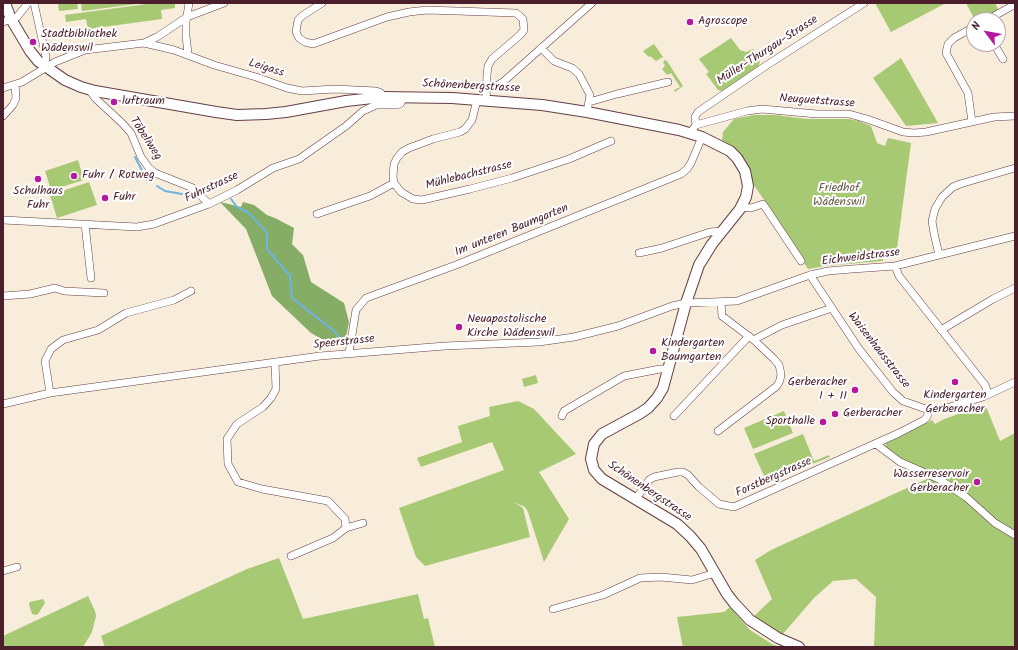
<!DOCTYPE html>
<meta charset="utf-8">
<style>
body{margin:0}
#map{position:relative;width:1018px;height:650px;overflow:hidden;background:#f8ecdb;font-family:Kalam,sans-serif}
canvas{display:block}
.frame{position:absolute;inset:0;border:4px solid #4a1f2b;pointer-events:none}
.north{position:absolute;left:966px;top:12px;width:40px;height:40px;box-sizing:border-box;background:#fff;border:1px solid #b7a5aa;border-radius:50%;rotate:302deg;font-size:11px;font-weight:700;line-height:16px;text-align:center;color:#4a1f2b}
.north::after{content:'';display:block;margin:auto;width:14px;height:18px;background:#b5179e;clip-path:polygon(50% 0,100% 100%,50% 72%,0 100%)}
</style>
<div id="map">
<canvas width="1018" height="650"></canvas>
<div class="frame"></div>
<div class="north">N</div>
</div>
<script>
const c = document.querySelector('canvas').getContext('2d');
c.lineJoin = 'round';
function fillPath(path, color) { c.fillStyle = color; c.fill(path, 'evenodd'); }
const shape = rows => new Path2D(rows.map(r => 'M' + r).join(''));
function strokePath(path, color, width, dash) { c.strokeStyle = color; c.lineWidth = width; c.lineCap = dash ? 'butt' : 'round'; c.setLineDash(dash || []); c.stroke(path); }
function label(font, color, halo, rows, align = 'center') {
  c.font = font + ' Kalam,sans-serif'; c.lineWidth = 4; c.setLineDash([]); c.textBaseline = 'middle'; c.strokeStyle = halo; c.fillStyle = color; for (const [text, x, y, turn = 0] of rows) {
    c.save(); c.translate(x, y); c.rotate((+turn || 0) * Math.PI / 180); c.textAlign = isNaN(turn) ? turn : align; if (halo) c.strokeText(text, 0, 0); c.fillText(text, 0, 0); c.restore();
  }
}
const green = shape([
 [58,3,77,3,78,9,59,11],
 [81,3,144,3,82,11],
 [154,3,175,3,175,8,161,10,162,19,88,29,86,19,66,22,65,15],
 [875,3,946,3,891,32],
 [966,3,995,3,999,11,982,20,975,20],
 [731,38,740,50,746,52,753,49,760,61,759,65,758,67,722,91,718,90,706,74,709,72,699,59],
 [654,44,663,57,656,61,650,56,649,57,643,51],
 [901,58,938,123,906,126,873,78],
 [665,60,667,61,683,86,675,92,674,90,680,87,671,73,667,75,662,69,665,66,663,62],
 [754,115,775,115,807,119,848,119,859,121,871,126,877,143,885,146,888,138,911,143,896,256,883,258,883,261,825,266,808,269,767,204,753,184,748,165,744,158,734,147,722,140,723,132,734,119],
 [78,160,84,180,51,190,45,171],
 [89,182,97,205,57,218,50,195],
 [536,375,538,383,524,387,522,379],
 [518,401,534,409,576,454,539,472,569,519,544,562,528,512,525,507,514,502,523,508,530,537,425,566,416,557,399,508,504,470,492,442,421,467,417,458,462,442,458,426,490,416,489,407],
 [985,404,1000,441,1015,433,1015,647,874,647,876,597,856,579,833,581,814,598,782,635,754,616,772,599,755,560,771,550,929,478,885,448,886,443,932,420,935,424,942,420],
 [784,411,793,433,753,449,744,428],
 [803,434,814,461,829,455,830,457,767,482,754,454],
 [279,558,303,619,418,594,424,619,428,618,435,647,105,647,101,636,247,569],
 [88,596,95,611,96,616,92,632,83,647,3,647,3,636],
 [43,599,45,603,38,614,36,615,32,614,29,604,30,602],
 [730,607,750,630,772,644,780,647,683,647,677,617,724,612]
]);
const forest = shape([
 [220,202,241,207,243,202,254,205,267,215,275,218,294,228,292,244,303,255,311,282,344,303,349,322,345,342,341,344,334,346,311,333,272,296,246,229]
]);
const stream = shape([
 [135,157,147,180],
 [157,186,165,191,182,194],
 [231,199,237,207,249,213,267,233,267,249,290,276,292,298,334,331,342,341]
]);
const street = shape([
 [34,3,46,57,45,67],
 [322,3,302,16,298,20,296,32,299,38,305,42,313,44,387,17,409,12,427,10,516,13,523,19,524,30,520,35,492,59,488,66,487,75,486,101],
 [987,20,1012,6,1015,6],
 [3,22,17,17,28,3],
 [144,43,174,50,214,65,256,77,287,88,302,91,335,89,376,91,381,93,382,97],
 [994,44,1003,59],
 [541,48,554,61,572,68,579,74,590,95,587,112],
 [188,54,186,36,186,22,189,3],
 [487,87,495,87,503,82,592,3],
 [3,88,22,82,55,62,85,50,144,43,157,37,187,17,224,3],
 [89,89,95,98,122,123,131,133,141,157,149,168,155,173,193,188,209,204],
 [477,100,472,120,465,129,460,132,433,139,409,148,402,152,397,158,394,164,393,177,394,183,401,192,413,199,422,200,470,189,512,178,569,159,611,141],
 [589,102,617,94,668,82],
 [3,116,13,105,16,98,15,85],
 [972,122,968,93,946,53,948,44,954,38,974,27],
 [696,125,695,117,698,112,767,65,864,3],
 [690,133,696,125,747,111,762,109,817,114,849,114,867,119,903,132,914,133,926,132,994,117,1015,116],
 [742,207,751,208,763,204,801,261],
 [317,214,370,196,394,183],
 [3,220,137,227,154,224,209,204,237,190,273,168,299,159,346,126,363,111,376,105,397,105,401,103,403,97],
 [85,224,91,278],
 [639,253,662,248,710,232,723,231],
 [939,255,934,233,932,221,935,209,942,197,953,187,960,184,1015,168],
 [895,266,899,276,985,385,988,393],
 [810,275,859,349,893,392,903,401,926,409,943,409,983,397,1015,382],
 [3,296,30,294,55,288,64,291,104,293],
 [941,330,993,299,1015,288],
 [755,341,757,338,782,325,832,308],
 [349,353,356,310,366,298,456,265,681,174,687,169,691,163,702,137],
 [275,362,276,389,271,398,263,407,237,424,227,439,228,464,238,482,262,489,328,501,345,519,346,528,333,538,291,556],
 [50,393,45,361,51,349,63,340,98,330,126,313,174,300,191,291],
 [3,404,50,393,320,356,445,346,539,342,574,337,618,326,672,306,686,303,737,301,810,275,828,271,852,269,895,266,1015,236],
 [562,416,564,411,624,376,660,369,669,369],
 [674,416,749,336],
 [718,431,777,386,780,380,781,374,779,365,774,359,755,341,722,316,721,302],
 [876,444,900,462,939,479,966,497,995,523,1015,535],
 [635,500,649,480,654,477,678,472,683,472,688,475,699,487,719,504,734,507,899,433,924,420,927,417,929,410],
 [346,528,363,523],
 [3,571,17,567],
 [553,609,603,595,640,578,661,577,692,580,715,573]
]);
const secondary = shape([
 [5,3,11,19,30,51,38,61,65,80,81,87,95,91,216,112,237,115,266,114,286,112,346,101,382,97,452,98,542,105,587,112,679,130,702,137,730,151,737,158,745,171,748,186,746,197,740,209,712,244,699,265,686,303,663,388,657,398,648,408,639,414,602,434,594,444,591,459,594,470,602,479,677,524,690,536,701,549,727,594,734,603,750,620,778,638,799,647]
]);
const markers = [
 [690,22,4,"#b5179e"],
 [33,42,4,"#b5179e"],
 [114,102,4,"#b5179e"],
 [74,176,4,"#b5179e"],
 [38,179,4,"#b5179e"],
 [105,198,4,"#b5179e"],
 [459,327,4,"#b5179e"],
 [653,351,4,"#b5179e"],
 [955,382,4,"#b5179e"],
 [855,390,4,"#b5179e"],
 [835,414,4,"#b5179e"],
 [823,422,4,"#b5179e"],
 [977,482,4,"#b5179e"]
];
const poiNames = [
 ["Agroscope",698,22],
 ["Stadtbibliothek",41,35],
 ["Wädenswil",41,49],
 ["luftraum",122,102],
 ["Fuhr / Rotweg",82,176],
 ["Schulhaus",38,192,"center"],
 ["Fuhr",38,206,"center"],
 ["Fuhr",113,198],
 ["Neuapostolische",467,320],
 ["Kirche Wädenswil",467,334],
 ["Kindergarten",661,344],
 ["Baumgarten",661,358],
 ["Gerberacher",847,383,"right"],
 ["I + II",847,397,"right"],
 ["Kindergarten",955,396,"center"],
 ["Gerberacher",955,410,"center"],
 ["Gerberacher",843,414],
 ["Sporthalle",815,422,"right"],
 ["Wasserreservoir",969,475,"right"],
 ["Gerberacher",969,489,"right"]
];
const streetNames = [
 ["Müller-Thurgau-Strasse",768,51,-33],
 ["Leigass",266,69,17],
 ["Schönenbergstrasse",471,87,3],
 ["Neuguetstrasse",817,102,4],
 ["Töbeliweg",145,139,57],
 ["Mühlebachstrasse",469,176,-14],
 ["Fuhrstrasse",212,188,-25],
 ["Im unteren Baumgarten",512,231,-22],
 ["Eichweidstrasse",861,258,-7],
 ["Speerstrasse",344,343,-6],
 ["Waisenhausstrasse",878,351,52],
 ["Forstbergstrasse",774,478,-24],
 ["Schönenbergstrasse",649,492,34]
];
const parkNames = [
 ["Friedhof",839,189],
 ["Wädenswil",839,203]
];
fillPath(green, '#a7c973');
fillPath(forest, '#85ad65');
strokePath(stream, '#6cb4e4', 2);
strokePath(street, '#643e45', 8);
strokePath(secondary, '#643e45', 12);
strokePath(street, '#fff', 7);
strokePath(secondary, '#fff', 10);
for (const [x, y, r, color] of markers) { const dot = new Path2D(); dot.arc(x, y, r, 0, 2 * Math.PI); c.fillStyle = color; c.fill(dot); strokePath(dot, '#fff', 1.5); }
label('12px', '#4a1f2b', '#fff', poiNames, 'left');
label('12px', '#4a1f2b', '#fff', streetNames);
label('12px', '#6b5a44', '#fff', parkNames);
</script>
